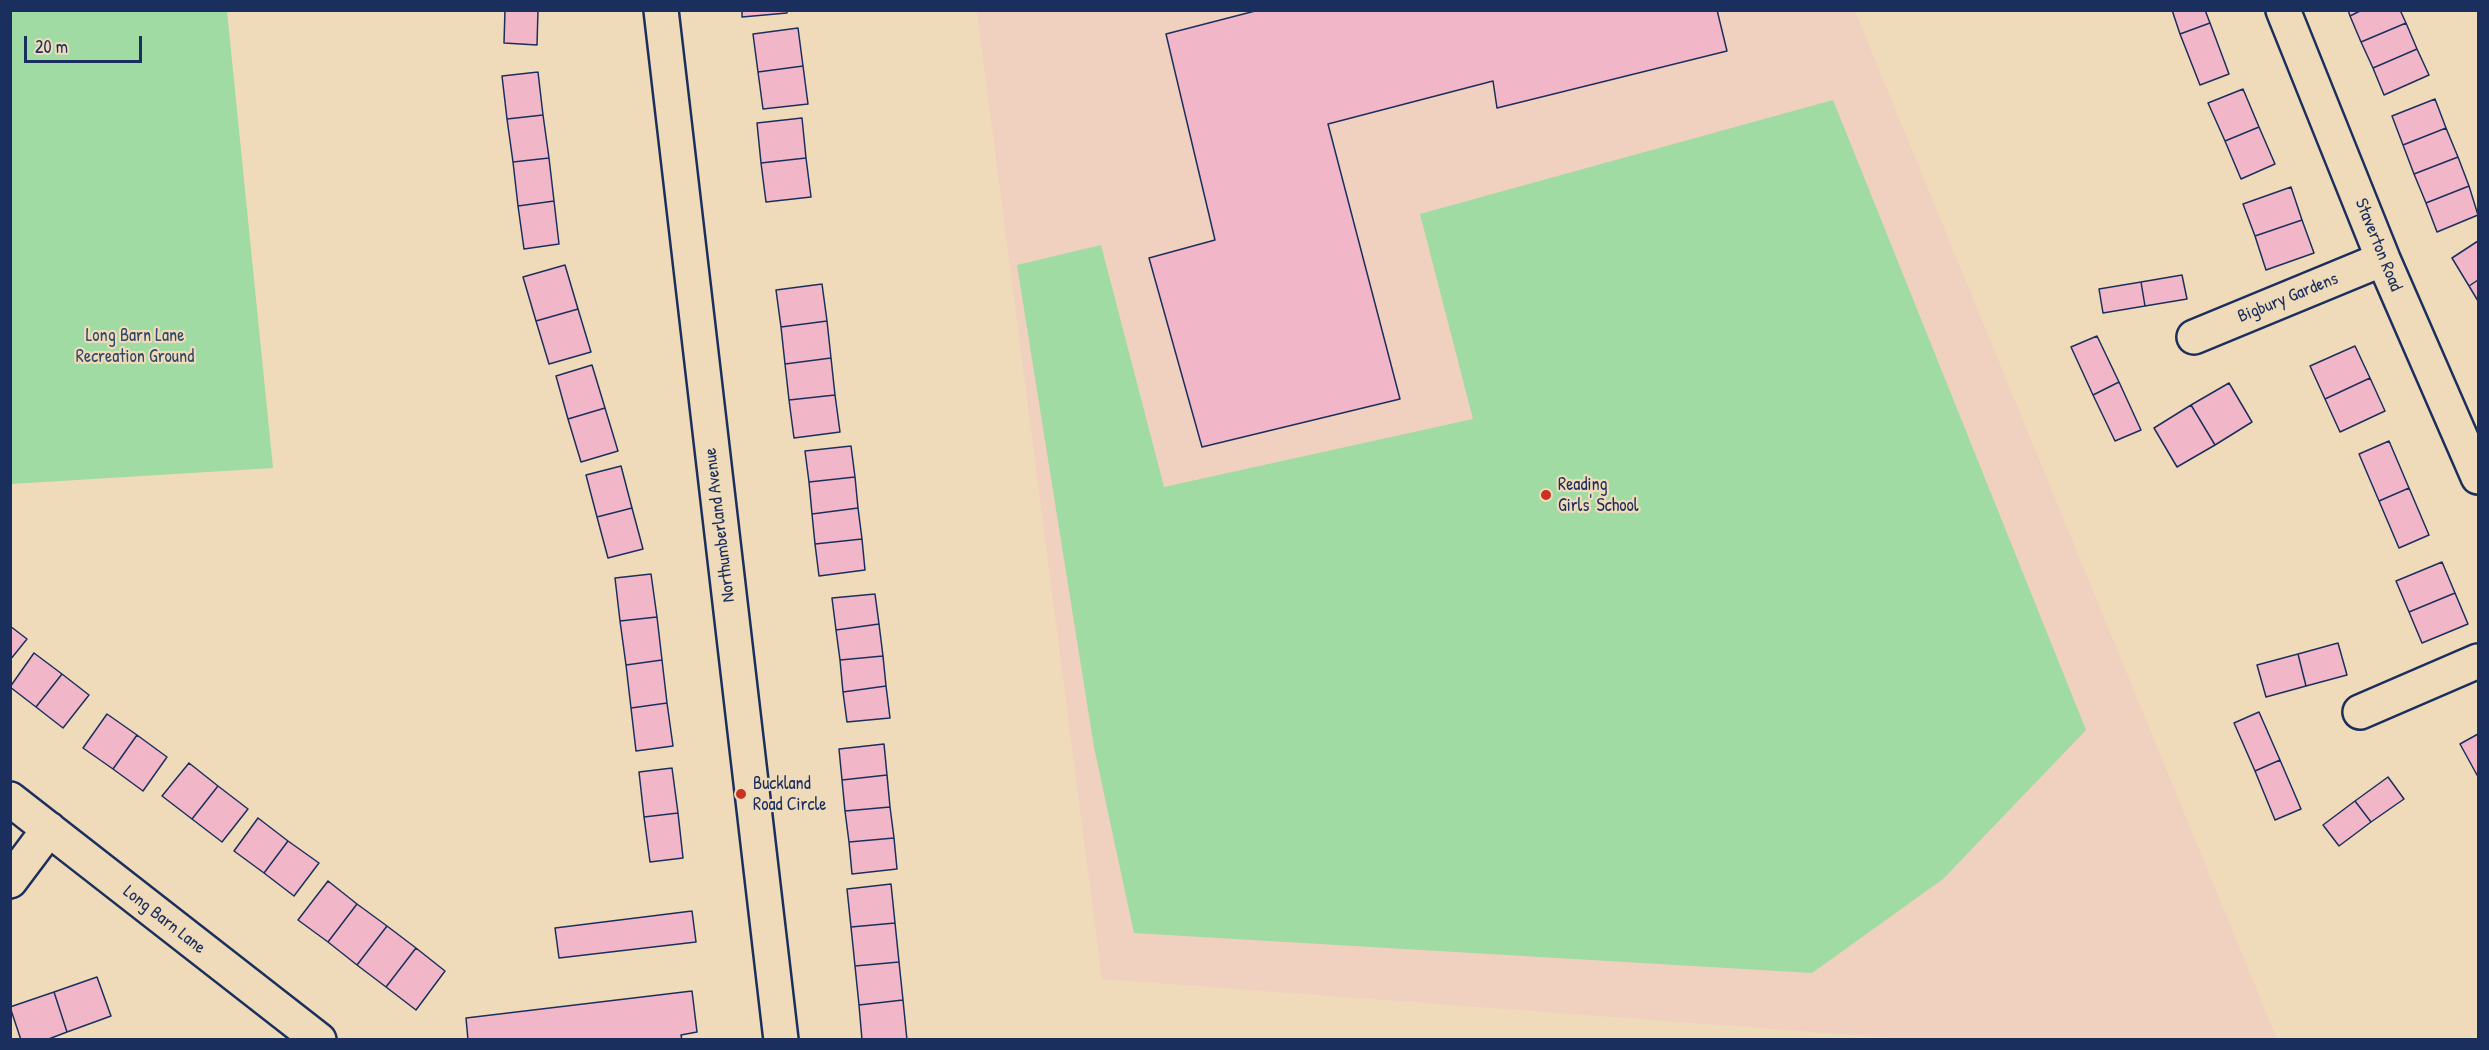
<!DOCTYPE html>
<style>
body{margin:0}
#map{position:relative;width:2489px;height:1050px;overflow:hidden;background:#efdbb9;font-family:"Patrick Hand",sans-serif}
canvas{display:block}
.frame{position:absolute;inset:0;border:12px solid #1b2f5e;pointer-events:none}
.scale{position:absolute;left:24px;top:36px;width:118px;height:27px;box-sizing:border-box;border:3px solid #1b2f5e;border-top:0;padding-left:8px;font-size:18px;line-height:21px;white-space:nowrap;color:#1b2f5e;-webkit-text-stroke:4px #efdbb9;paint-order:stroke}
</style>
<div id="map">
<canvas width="2489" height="1050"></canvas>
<div class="frame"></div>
<div class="scale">20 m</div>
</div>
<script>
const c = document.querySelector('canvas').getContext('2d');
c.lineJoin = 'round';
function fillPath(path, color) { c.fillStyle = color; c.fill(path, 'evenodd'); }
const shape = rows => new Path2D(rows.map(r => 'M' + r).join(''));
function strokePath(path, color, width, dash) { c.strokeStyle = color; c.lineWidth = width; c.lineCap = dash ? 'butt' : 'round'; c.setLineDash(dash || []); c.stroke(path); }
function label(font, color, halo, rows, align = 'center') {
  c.font = font + ' "Patrick Hand",sans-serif'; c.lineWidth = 4.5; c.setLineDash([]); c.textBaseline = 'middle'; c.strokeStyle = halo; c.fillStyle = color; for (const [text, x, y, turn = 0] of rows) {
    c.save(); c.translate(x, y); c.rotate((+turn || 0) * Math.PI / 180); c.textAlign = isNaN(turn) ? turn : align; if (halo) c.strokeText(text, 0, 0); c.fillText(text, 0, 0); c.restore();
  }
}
const built = shape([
 [977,11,1855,11,2277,1039,1907,1039,1102,979]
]);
const green = shape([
 [11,10,227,11,273,468,11,484],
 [1833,100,2086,730,1943,879,1812,973,1134,933,1094,747,1017,265,1101,245,1164,487,1473,419,1420,214]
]);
const building = shape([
 [505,10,538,10,537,45,504,43,505,10],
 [742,10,787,10,787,13,742,17,742,10],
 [1259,10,1717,10,1727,51,1497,108,1493,81,1328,124,1400,399,1202,447,1149,258,1215,240,1166,34,1259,10],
 [2172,10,2205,10,2210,23,2180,34,2172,10],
 [2348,10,2362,10,2350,16,2348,10],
 [2362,10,2400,10,2406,23,2361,42,2350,16,2362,10],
 [2210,23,2229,74,2200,85,2180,34,2210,23],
 [2406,23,2417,49,2373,68,2361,42,2406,23],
 [798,28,803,66,758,72,753,34,798,28],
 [2417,49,2429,75,2384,95,2373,68,2417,49],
 [803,66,808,104,763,109,758,72,803,66],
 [538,72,543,115,507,119,502,76,538,72],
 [2243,89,2259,127,2225,141,2208,103,2243,89],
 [2435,99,2446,128,2403,145,2392,116,2435,99],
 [543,115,549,158,513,162,507,119,543,115],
 [802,118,806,158,761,163,757,123,802,118],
 [2259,127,2275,164,2241,179,2225,141,2259,127],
 [2446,128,2458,157,2414,174,2403,145,2446,128],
 [2458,157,2469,186,2426,203,2414,174,2458,157],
 [549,158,554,201,518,206,513,162,549,158],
 [806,158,811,197,766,202,761,163,806,158],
 [2469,186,2478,215,2437,232,2426,203,2469,186],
 [2291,187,2302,220,2255,236,2243,204,2291,187],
 [554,201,559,244,524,249,518,206,554,201],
 [2302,220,2314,253,2266,270,2255,236,2302,220],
 [2478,241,2478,280,2469,286,2452,258,2478,241],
 [565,265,578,309,536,321,523,277,565,265],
 [2182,275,2187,299,2145,306,2141,282,2182,275],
 [2478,280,2478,301,2469,286,2478,280],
 [2141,282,2145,306,2103,313,2099,289,2141,282],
 [822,284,827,321,781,327,776,290,822,284],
 [578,309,591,352,549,364,536,321,578,309],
 [827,321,831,358,785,364,781,327,827,321],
 [2097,336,2119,382,2093,395,2071,347,2097,336],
 [2355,346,2370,378,2325,399,2310,366,2355,346],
 [831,358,835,395,789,400,785,364,831,358],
 [592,365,605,408,568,419,556,376,592,365],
 [2370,378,2385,411,2340,432,2325,399,2370,378],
 [2119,382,2141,430,2115,441,2093,395,2119,382],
 [2229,383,2252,422,2215,445,2191,405,2229,383],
 [835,395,840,432,794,438,789,400,835,395],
 [2191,405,2215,445,2177,467,2154,428,2191,405],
 [605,408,618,451,581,462,568,419,605,408],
 [2389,441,2409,488,2379,501,2359,454,2389,441],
 [851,446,855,477,809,482,805,451,851,446],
 [621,466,632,508,597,517,586,475,621,466],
 [855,477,858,508,812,514,809,482,855,477],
 [2409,488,2429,535,2399,548,2379,501,2409,488],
 [632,508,643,549,608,558,597,517,632,508],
 [858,508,862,539,815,544,812,514,858,508],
 [862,539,865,570,819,576,815,544,862,539],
 [2442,562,2455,593,2409,612,2396,581,2442,562],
 [651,574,657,617,620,621,615,578,651,574],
 [2455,593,2468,624,2422,643,2409,612,2455,593],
 [875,594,879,624,836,630,832,598,875,594],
 [657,617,662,660,626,665,620,621,657,617],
 [879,624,883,656,840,660,836,630,879,624],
 [10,626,27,639,10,660,10,626],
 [2338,643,2347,675,2306,686,2298,654,2338,643],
 [34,653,62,674,36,707,10,687,34,653],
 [2298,654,2306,686,2266,697,2257,665,2298,654],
 [883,656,886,686,843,692,840,660,883,656],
 [662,660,667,703,631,708,626,665,662,660],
 [62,674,89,695,63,728,36,707,62,674],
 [886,686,890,718,847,722,843,692,886,686],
 [667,703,673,746,636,751,631,708,667,703],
 [2259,712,2280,760,2255,771,2234,723,2259,712],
 [107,714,137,735,113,769,83,748,107,714],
 [2478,734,2478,774,2477,775,2460,744,2478,734],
 [137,735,167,757,143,791,113,769,137,735],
 [884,744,887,775,842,780,839,749,884,744],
 [2280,760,2301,809,2275,820,2255,771,2280,760],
 [189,763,218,786,192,819,162,796,189,763],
 [672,768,678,813,644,817,639,772,672,768],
 [887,775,890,807,845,811,842,780,887,775],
 [2388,777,2404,799,2371,822,2355,801,2388,777],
 [218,786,248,809,222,842,192,819,218,786],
 [2355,801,2371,822,2339,846,2323,825,2355,801],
 [890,807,894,838,849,842,845,811,890,807],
 [678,813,683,858,650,862,644,817,678,813],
 [258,818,288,841,264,873,234,851,258,818],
 [894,838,897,869,852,874,849,842,894,838],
 [288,841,319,863,294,896,264,873,288,841],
 [328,881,357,904,328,942,298,920,328,881],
 [891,884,895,923,851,927,847,889,891,884],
 [357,904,387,926,357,965,328,942,357,904],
 [692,911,696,942,559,958,555,928,692,911],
 [895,923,899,962,855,966,851,927,895,923],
 [387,926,416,948,386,987,357,965,387,926],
 [416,948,445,971,416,1010,386,987,416,948],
 [899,962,903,1000,859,1005,855,966,899,962],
 [97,977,111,1016,67,1032,54,992,97,977],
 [692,991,697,1032,681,1035,682,1040,468,1040,466,1018,692,991],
 [54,992,67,1032,46,1040,21,1040,10,1007,54,992],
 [903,1000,907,1040,862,1040,859,1005,903,1000]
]);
const street = shape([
 [2283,10,2383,259,2478,477],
 [2194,337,2383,259],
 [2360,712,2478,661],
 [10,799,319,1040],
 [10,881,49,829]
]);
const secondary = shape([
 [661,10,781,1040]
]);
const markers = [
 [1546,495,6,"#c8321e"],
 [741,794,6,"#c8321e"]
];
const streetNames = [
 ["Staverton Road",2378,245,68],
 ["Bigbury Gardens",2288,298,-22],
 ["Northumberland Avenue",720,525,-97],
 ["Long Barn Lane",164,920,38]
];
const parkNames = [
 ["Long Barn Lane",135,336],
 ["Recreation Ground",135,357]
];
const poiNames = [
 ["Reading",1558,485],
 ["Girls' School",1558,506],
 ["Buckland",753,784],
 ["Road Circle",753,805]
];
fillPath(built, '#f0d0be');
fillPath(green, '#9fdba2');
fillPath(building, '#f1b7c9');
strokePath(building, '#1b2f5e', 1.5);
strokePath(street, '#1b2f5e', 38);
strokePath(secondary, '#1b2f5e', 38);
strokePath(street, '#efdbb9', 33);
strokePath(secondary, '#efdbb9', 33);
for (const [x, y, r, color] of markers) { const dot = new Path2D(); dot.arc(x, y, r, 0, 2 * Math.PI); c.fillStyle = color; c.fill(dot); strokePath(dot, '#efdbb9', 2); }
label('18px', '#1b2f5e', '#efdbb9', streetNames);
label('18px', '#2f4968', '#efdbb9', parkNames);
label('18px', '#1b2f5e', '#efdbb9', poiNames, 'left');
</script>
